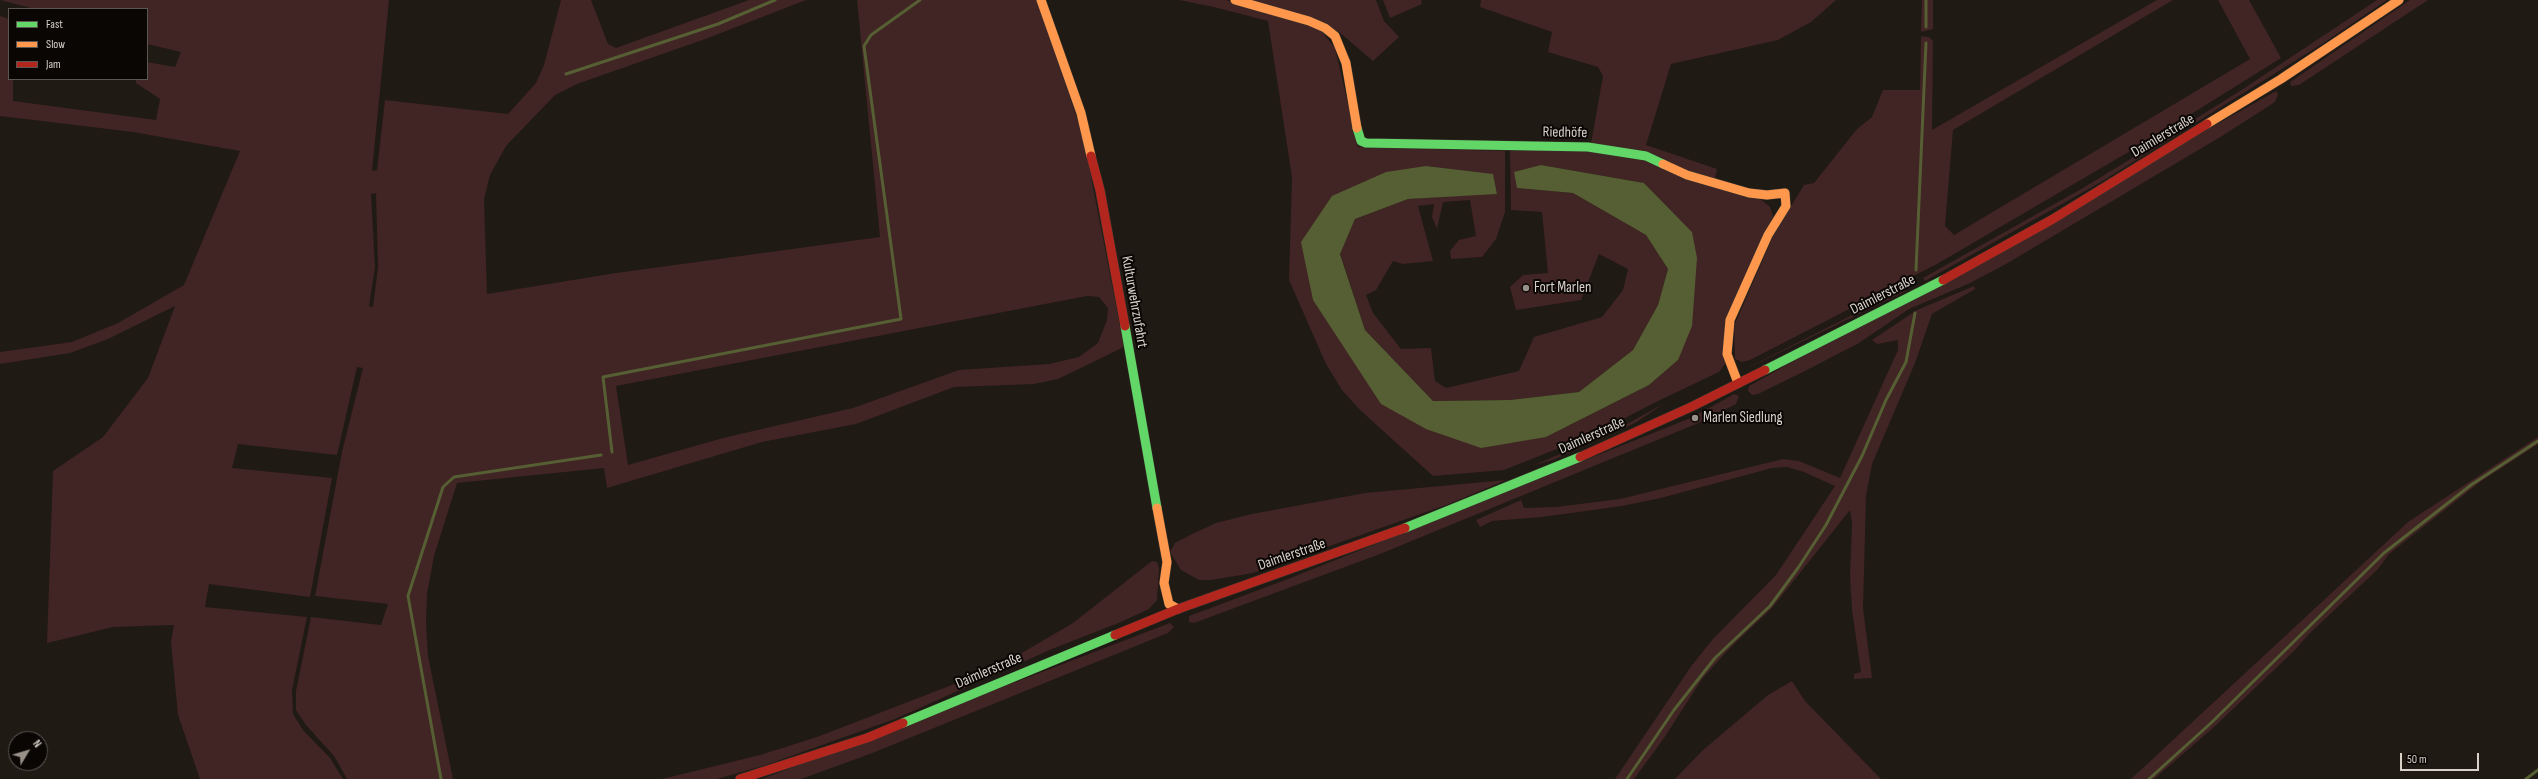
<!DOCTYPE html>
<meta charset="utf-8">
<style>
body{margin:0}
#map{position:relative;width:2538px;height:779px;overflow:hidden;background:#1f1a14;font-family:"Sofia Sans Condensed",sans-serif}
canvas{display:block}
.legend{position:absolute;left:8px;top:8px;width:140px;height:72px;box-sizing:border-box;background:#0a0603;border:1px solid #5c5753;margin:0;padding:5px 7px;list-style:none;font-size:12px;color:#d7d1ca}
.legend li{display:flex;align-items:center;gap:8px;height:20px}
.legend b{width:20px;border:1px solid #5c5753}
.north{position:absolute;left:8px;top:731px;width:40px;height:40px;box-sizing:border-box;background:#0a0603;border:1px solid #5c5753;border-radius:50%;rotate:52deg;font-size:11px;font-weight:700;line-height:16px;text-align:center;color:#d7d1ca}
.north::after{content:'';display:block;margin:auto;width:14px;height:18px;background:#97918a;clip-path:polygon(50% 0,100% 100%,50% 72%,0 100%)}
.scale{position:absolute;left:2400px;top:753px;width:79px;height:18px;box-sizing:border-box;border:2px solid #d7d1ca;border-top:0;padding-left:5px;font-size:12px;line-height:14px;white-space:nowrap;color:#d7d1ca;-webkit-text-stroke:3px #0a0603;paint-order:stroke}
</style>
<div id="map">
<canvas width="2538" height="779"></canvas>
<ul class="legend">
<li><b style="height:5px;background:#63d668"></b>Fast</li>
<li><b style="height:5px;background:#ff974d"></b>Slow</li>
<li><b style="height:5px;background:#b3261e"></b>Jam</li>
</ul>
<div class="north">N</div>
<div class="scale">50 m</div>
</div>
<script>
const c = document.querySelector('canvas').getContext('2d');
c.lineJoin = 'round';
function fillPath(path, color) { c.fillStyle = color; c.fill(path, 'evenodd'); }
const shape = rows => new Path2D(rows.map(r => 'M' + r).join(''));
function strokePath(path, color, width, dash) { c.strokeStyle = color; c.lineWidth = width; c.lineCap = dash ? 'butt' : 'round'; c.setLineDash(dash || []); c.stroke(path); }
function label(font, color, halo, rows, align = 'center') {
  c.font = font + ' "Sofia Sans Condensed",sans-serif'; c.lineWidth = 4; c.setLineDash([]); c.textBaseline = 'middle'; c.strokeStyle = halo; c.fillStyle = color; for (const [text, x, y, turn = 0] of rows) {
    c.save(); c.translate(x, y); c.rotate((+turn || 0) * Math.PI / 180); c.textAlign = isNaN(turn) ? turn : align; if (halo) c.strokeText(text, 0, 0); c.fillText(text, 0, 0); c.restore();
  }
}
const green = shape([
 [0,0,389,0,372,171,377,170,385,100,508,114,536,83,544,65,561,0,591,0,608,44,616,48,749,0,806,0,708,38,577,84,555,95,506,146,490,175,484,199,487,294,616,273,880,237,857,0,1037,0,1083,136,1124,347,1058,379,1034,384,954,387,856,424,762,442,607,488,604,468,457,483,434,556,427,594,426,622,428,656,453,779,347,779,334,756,306,725,296,710,296,691,311,617,381,625,388,604,315,596,342,452,363,368,357,367,337,455,238,444,232,468,332,478,310,597,209,584,205,607,307,617,292,690,293,714,303,730,330,758,343,779,200,779,178,715,171,642,174,625,113,627,47,643,53,471,103,437,148,378,175,306,108,339,70,353,0,364,0,352,72,342,118,323,184,285,240,151,133,132,0,116,0,16,9,19,9,79,13,79,13,101,156,120,160,99,136,83,136,79,147,79,147,62,175,67,181,52,147,44,147,9,35,9],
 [376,193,378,267,373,307,369,306,375,267,371,194],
 [1087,296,1099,297,1108,308,1107,320,1098,343,1079,357,1049,364,959,370,853,408,723,438,628,465,616,386],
 [1179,0,1226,0,1313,26,1322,32,1335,48,1358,147,1505,151,1505,212,1496,239,1482,257,1451,259,1450,251,1459,240,1476,236,1470,200,1443,202,1437,229,1432,217,1434,204,1418,206,1433,261,1403,264,1393,261,1376,290,1366,295,1373,313,1401,349,1431,348,1435,381,1446,388,1519,371,1534,337,1602,317,1623,290,1628,269,1599,254,1581,300,1516,310,1510,287,1523,275,1548,273,1542,212,1511,210,1510,151,1590,149,1603,76,1598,67,1548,52,1552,32,1480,7,1481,0,1836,0,1811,22,1778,40,1671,64,1646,145,1717,169,1715,179,1759,198,1770,207,1774,219,1728,318,1725,364,1719,372,1656,402,1592,435,1504,470,1433,476,1360,410,1342,390,1326,364,1289,280,1292,177,1268,21,1214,7],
 [1541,165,1644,183,1692,232,1678,360,1649,385,1546,437,1381,404,1301,242,1426,166,1493,175,1497,193,1408,199,1355,219,1340,253,1365,330,1433,401,1510,400,1579,392,1633,350,1658,305,1668,269,1646,235,1573,193,1517,188],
 [1243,0,1376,0,1384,21,1399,37,1373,61,1339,32],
 [1383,0,1421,0,1422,4,1390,18],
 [1922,0,1933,0,1933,29,1921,32],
 [2157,0,2173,0,1953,130,1945,226,1954,235,2250,59,2218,0,2249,0,2281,58,2161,133,1937,264,1750,360,1742,362,1735,359,1734,326,1774,234,1804,185,1814,183,1857,129,1872,117,1883,90,1920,90,1921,36,1929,37,1933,41,1932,130],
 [2377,0,2387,0,2322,44,2101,182,1925,281,1923,278,2083,188,2168,136,2243,89],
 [2410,0,2428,0,2299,85,2291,86,2290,82],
 [2276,91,2278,94,2275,102,2222,136,2006,264,1968,284,1909,309,1859,343,1803,372,1758,394,1752,395,1748,391,1749,386],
 [1974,286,1975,289,1932,314,1915,363,1872,464,1866,496,1863,608,1872,678,1854,679,1854,674,1861,672,1852,610,1850,576,1852,523,1850,510,1772,608,1729,649,1702,679,1664,738,1634,779,1615,779,1692,665,1713,639,1776,575,1835,486,1804,472,1787,467,1772,468,1661,498,1622,506,1542,517,1492,521,1480,527,1476,520,1521,500,1524,508,1556,507,1620,499,1783,459,1799,461,1840,478,1898,350,1898,340,1877,344,1872,340,1917,310],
 [1904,289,1906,291,1748,368,1753,365],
 [1734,394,1739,396,1736,404,1696,424,1380,554,1221,613,1194,623,1189,622,1189,616,1288,579,1693,417],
 [1665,403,1635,423,1555,459,1532,466,1614,431],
 [2538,437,2538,444,2480,482,2389,554,2378,569,2309,634,2295,650,2213,728,2154,779,2131,779,2408,522],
 [1506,480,1449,504,1253,573,1211,580,1199,580,1181,570,1170,552,1175,543,1194,533,1216,523,1252,514,1365,493],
 [1152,561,1157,562,1159,568,1157,600,1149,609,1121,622,1052,649,895,719,766,765,717,779,662,779,760,755,817,737,996,668,1073,623],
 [1170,623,1174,627,1168,633,870,754,801,779,762,779],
 [1792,681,1805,701,1881,779,1675,779,1702,751,1768,695]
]);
const water = shape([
 [1541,165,1644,183,1692,232,1697,258,1692,326,1678,360,1649,385,1546,437,1481,448,1426,429,1381,404,1313,300,1301,242,1332,196,1386,172,1426,166,1493,174,1497,194,1408,199,1355,219,1340,254,1365,330,1433,401,1510,400,1579,392,1633,350,1658,305,1668,269,1646,235,1573,193,1517,188,1514,172]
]);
const stream = shape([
 [1926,27,1926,0],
 [566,74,718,24,775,0],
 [1916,270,1926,43],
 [612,452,603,377,901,319,864,46,871,35,920,0],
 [441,779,408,596,443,487,454,477,601,455],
 [1627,779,1674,710,1715,658,1770,606,1798,568,1826,525,1862,456,1886,400,1906,362,1915,313],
 [2149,779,2211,723,2384,553,2471,485,2538,441],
 [2526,779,2538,770]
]);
const fast = shape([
 [1357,128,1361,141,1366,143,1588,147,1646,156,1663,164],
 [1125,326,1157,508],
 [1765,370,1943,280],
 [1405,528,1580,457],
 [903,723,1115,635]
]);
const slow = shape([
 [1041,0,1081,113,1091,156],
 [1235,0,1309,21,1325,28,1335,36,1346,63,1357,128],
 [2207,124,2281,79,2399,0],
 [1663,164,1687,175,1749,193,1767,195,1785,193,1786,206,1768,235,1730,320,1727,354,1738,383],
 [1157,508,1167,562,1164,583,1169,604,1178,609]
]);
const jam = shape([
 [1091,156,1100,190,1125,326],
 [1943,280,2053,219,2207,124],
 [1580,457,1691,407,1765,370],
 [1115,635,1178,609,1405,528],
 [740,779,867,738,903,723]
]);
const markers = [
 [1526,288,4,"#97918a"],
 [1695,418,4,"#97918a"]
];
const streetNames = [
 ["Riedhöfe",1565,133,1],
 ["Daimlerstraße",2163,136,-31],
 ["Daimlerstraße",1883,295,-27],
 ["Kulturwehrzufahrt",1134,302,80],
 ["Daimlerstraße",1592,436,-24],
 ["Daimlerstraße",1292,555,-19],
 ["Daimlerstraße",989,671,-23]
];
const poiNames = [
 ["Fort Marlen",1534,288],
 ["Marlen Siedlung",1703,418]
];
fillPath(green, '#412424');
fillPath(water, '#565f33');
strokePath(stream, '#565f33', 3);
strokePath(fast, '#38342e', 10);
strokePath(slow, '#38342e', 10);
strokePath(jam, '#38342e', 10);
strokePath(fast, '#63d668', 9);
strokePath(slow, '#ff974d', 9);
strokePath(jam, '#b3261e', 9);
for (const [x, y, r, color] of markers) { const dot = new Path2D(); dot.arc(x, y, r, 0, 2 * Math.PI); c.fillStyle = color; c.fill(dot); strokePath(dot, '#0a0603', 1.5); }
label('15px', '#d7d1ca', '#0a0603', streetNames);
label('15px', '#d7d1ca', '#0a0603', poiNames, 'left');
</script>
